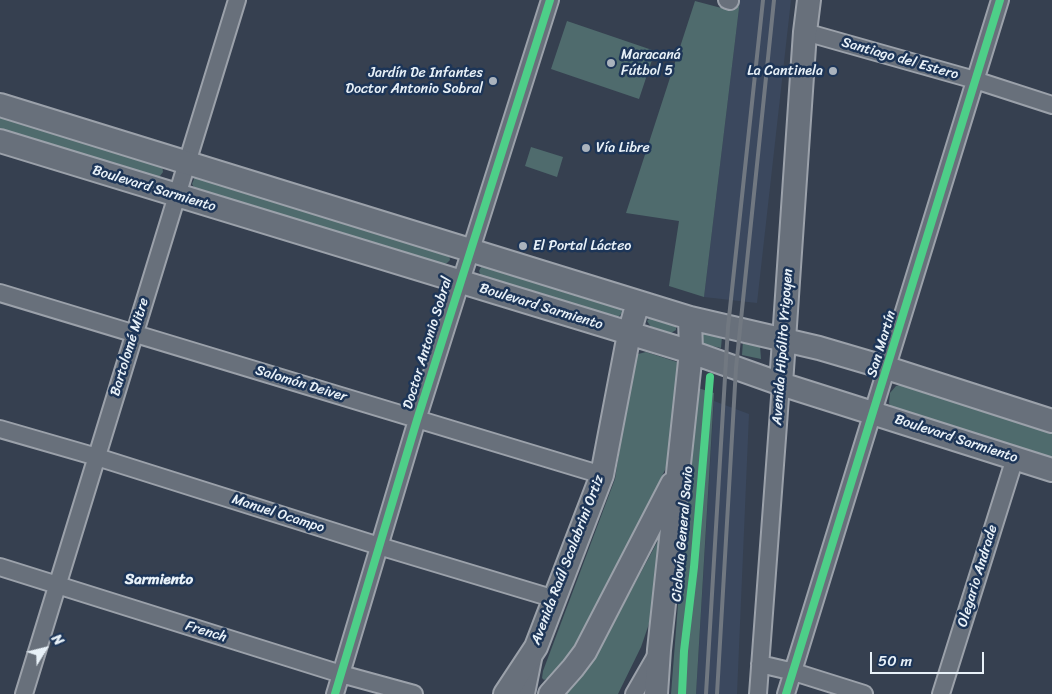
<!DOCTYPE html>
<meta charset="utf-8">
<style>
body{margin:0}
#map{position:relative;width:1052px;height:694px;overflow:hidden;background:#364050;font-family:Sriracha,sans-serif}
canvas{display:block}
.north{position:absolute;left:20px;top:624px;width:50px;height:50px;-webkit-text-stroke:4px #1d3557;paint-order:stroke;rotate:54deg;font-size:14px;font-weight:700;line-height:20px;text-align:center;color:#e8f1f8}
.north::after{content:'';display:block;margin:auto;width:18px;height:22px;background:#e8f1f8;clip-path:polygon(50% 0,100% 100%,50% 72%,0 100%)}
.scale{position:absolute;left:870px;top:652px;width:114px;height:22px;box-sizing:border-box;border:2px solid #e8f1f8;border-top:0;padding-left:6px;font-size:15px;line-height:18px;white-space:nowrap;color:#e8f1f8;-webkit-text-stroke:4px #1d3557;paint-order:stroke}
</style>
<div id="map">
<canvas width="1052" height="694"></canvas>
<div class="north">N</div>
<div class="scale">50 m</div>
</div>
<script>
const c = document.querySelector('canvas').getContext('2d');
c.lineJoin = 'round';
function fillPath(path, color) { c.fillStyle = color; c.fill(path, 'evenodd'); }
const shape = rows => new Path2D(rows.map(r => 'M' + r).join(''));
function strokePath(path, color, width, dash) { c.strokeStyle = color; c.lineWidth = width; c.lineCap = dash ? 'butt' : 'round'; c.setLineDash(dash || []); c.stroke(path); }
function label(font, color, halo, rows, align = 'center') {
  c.font = font + ' Sriracha,sans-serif'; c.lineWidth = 5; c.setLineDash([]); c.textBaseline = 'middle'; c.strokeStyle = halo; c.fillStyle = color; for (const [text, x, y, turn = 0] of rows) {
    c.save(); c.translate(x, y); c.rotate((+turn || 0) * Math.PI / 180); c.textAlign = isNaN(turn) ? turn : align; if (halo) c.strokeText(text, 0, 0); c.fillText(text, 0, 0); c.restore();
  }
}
const built = shape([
 [740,0,791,0,757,303,704,297],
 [714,401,749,414,737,694,696,694]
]);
const green = shape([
 [730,0,740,0,704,297,669,286,679,221,626,213,695,1,729,10],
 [567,21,655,51,639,99,551,69],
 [0,115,162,165,163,172,160,176,156,177,0,129],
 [531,147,563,157,557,177,525,166],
 [195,177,449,255,450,260,447,263,442,265,195,189,192,184],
 [482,265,621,308,622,313,619,316,614,318,481,276,479,271],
 [651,317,676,325,676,330,671,333,651,327,647,321],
 [699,330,722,336,721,348,699,343],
 [743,341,760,346,761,359,742,355],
 [646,352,680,363,670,457,667,466,576,647,550,677,544,680,542,678,543,671,615,479,633,364,638,354],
 [904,384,1052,430,1052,463,892,410,889,403,890,393,896,386],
 [695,387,714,393,696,694,671,694],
 [660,537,652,615,641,647,618,694,565,694,585,672,597,654]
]);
const minor = shape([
 [727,0,730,1],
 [805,32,975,80,1052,105],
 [0,293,602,475],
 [0,429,97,457,379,546,555,599],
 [0,567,341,674,414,694],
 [760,664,794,672,864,694],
 [24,694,237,0],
 [335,694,417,420,550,0],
 [526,694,533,659],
 [634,694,657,654],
 [758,694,781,384],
 [786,694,1000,0],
 [941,694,1015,458]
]);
const secondary = shape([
 [0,105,690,318,819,348,887,368,1052,421],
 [0,141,691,352,781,384,1052,470],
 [781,384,805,32,809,0],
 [505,694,536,647,602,475,629,334,638,302],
 [550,694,573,668,585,652,672,484],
 [656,694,659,650,691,352,690,318]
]);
const rail = shape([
 [706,694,728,327,763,0],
 [717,694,736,368,774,0]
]);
const cycleway = shape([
 [335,694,417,420,550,0],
 [682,694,684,651,694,567,710,377],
 [786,694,1000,0]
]);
const markers = [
 [611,63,5,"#aab3bd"],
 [833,71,5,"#aab3bd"],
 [493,81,5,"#aab3bd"],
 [586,148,5,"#aab3bd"],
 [523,246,5,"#aab3bd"]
];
const poiNames = [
 ["Maracaná",621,55],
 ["Fútbol 5",621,71],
 ["La Cantinela",823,71,"right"],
 ["Jardín De Infantes",483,73,"right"],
 ["Doctor Antonio Sobral",483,89,"right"],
 ["Vía Libre",596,148],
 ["El Portal Lácteo",533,246]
];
const streetNames = [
 ["Santiago del Estero",900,59,16],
 ["Boulevard Sarmiento",154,189,17],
 ["Boulevard Sarmiento",541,307,17],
 ["Doctor Antonio Sobral",428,343,-73],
 ["San Martín",882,344,-73],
 ["Bartolomé Mitre",130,347,-73],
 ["Avenida Hipólito Yrigoyen",783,347,-86],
 ["Salomón Deiver",301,384,17],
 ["Boulevard Sarmiento",956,439,18],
 ["Manuel Ocampo",278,514,18],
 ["Ciclovía General Savio",683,534,-85],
 ["Avenida Raúl Scalabrini Ortiz",568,560,-69],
 ["Olegario Andrade",978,576,-73],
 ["French",206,632,17]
];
const neighbourhoodNames = [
 ["Sarmiento",159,580]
];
fillPath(built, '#3b485e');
fillPath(green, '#4f6b6d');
strokePath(minor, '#9ba1aa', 20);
strokePath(secondary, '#9ba1aa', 26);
strokePath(minor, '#68707b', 16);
strokePath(secondary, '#68707b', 22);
strokePath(rail, '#717881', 4);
strokePath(cycleway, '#4dcf88', 8);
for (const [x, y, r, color] of markers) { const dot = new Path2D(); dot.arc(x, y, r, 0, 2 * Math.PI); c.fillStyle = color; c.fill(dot); strokePath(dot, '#1d3557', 2); }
label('14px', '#e8f1f8', '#1d3557', poiNames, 'left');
label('14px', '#e8f1f8', '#1d3557', streetNames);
label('bold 15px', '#e8f1f8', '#1d3557', neighbourhoodNames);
</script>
